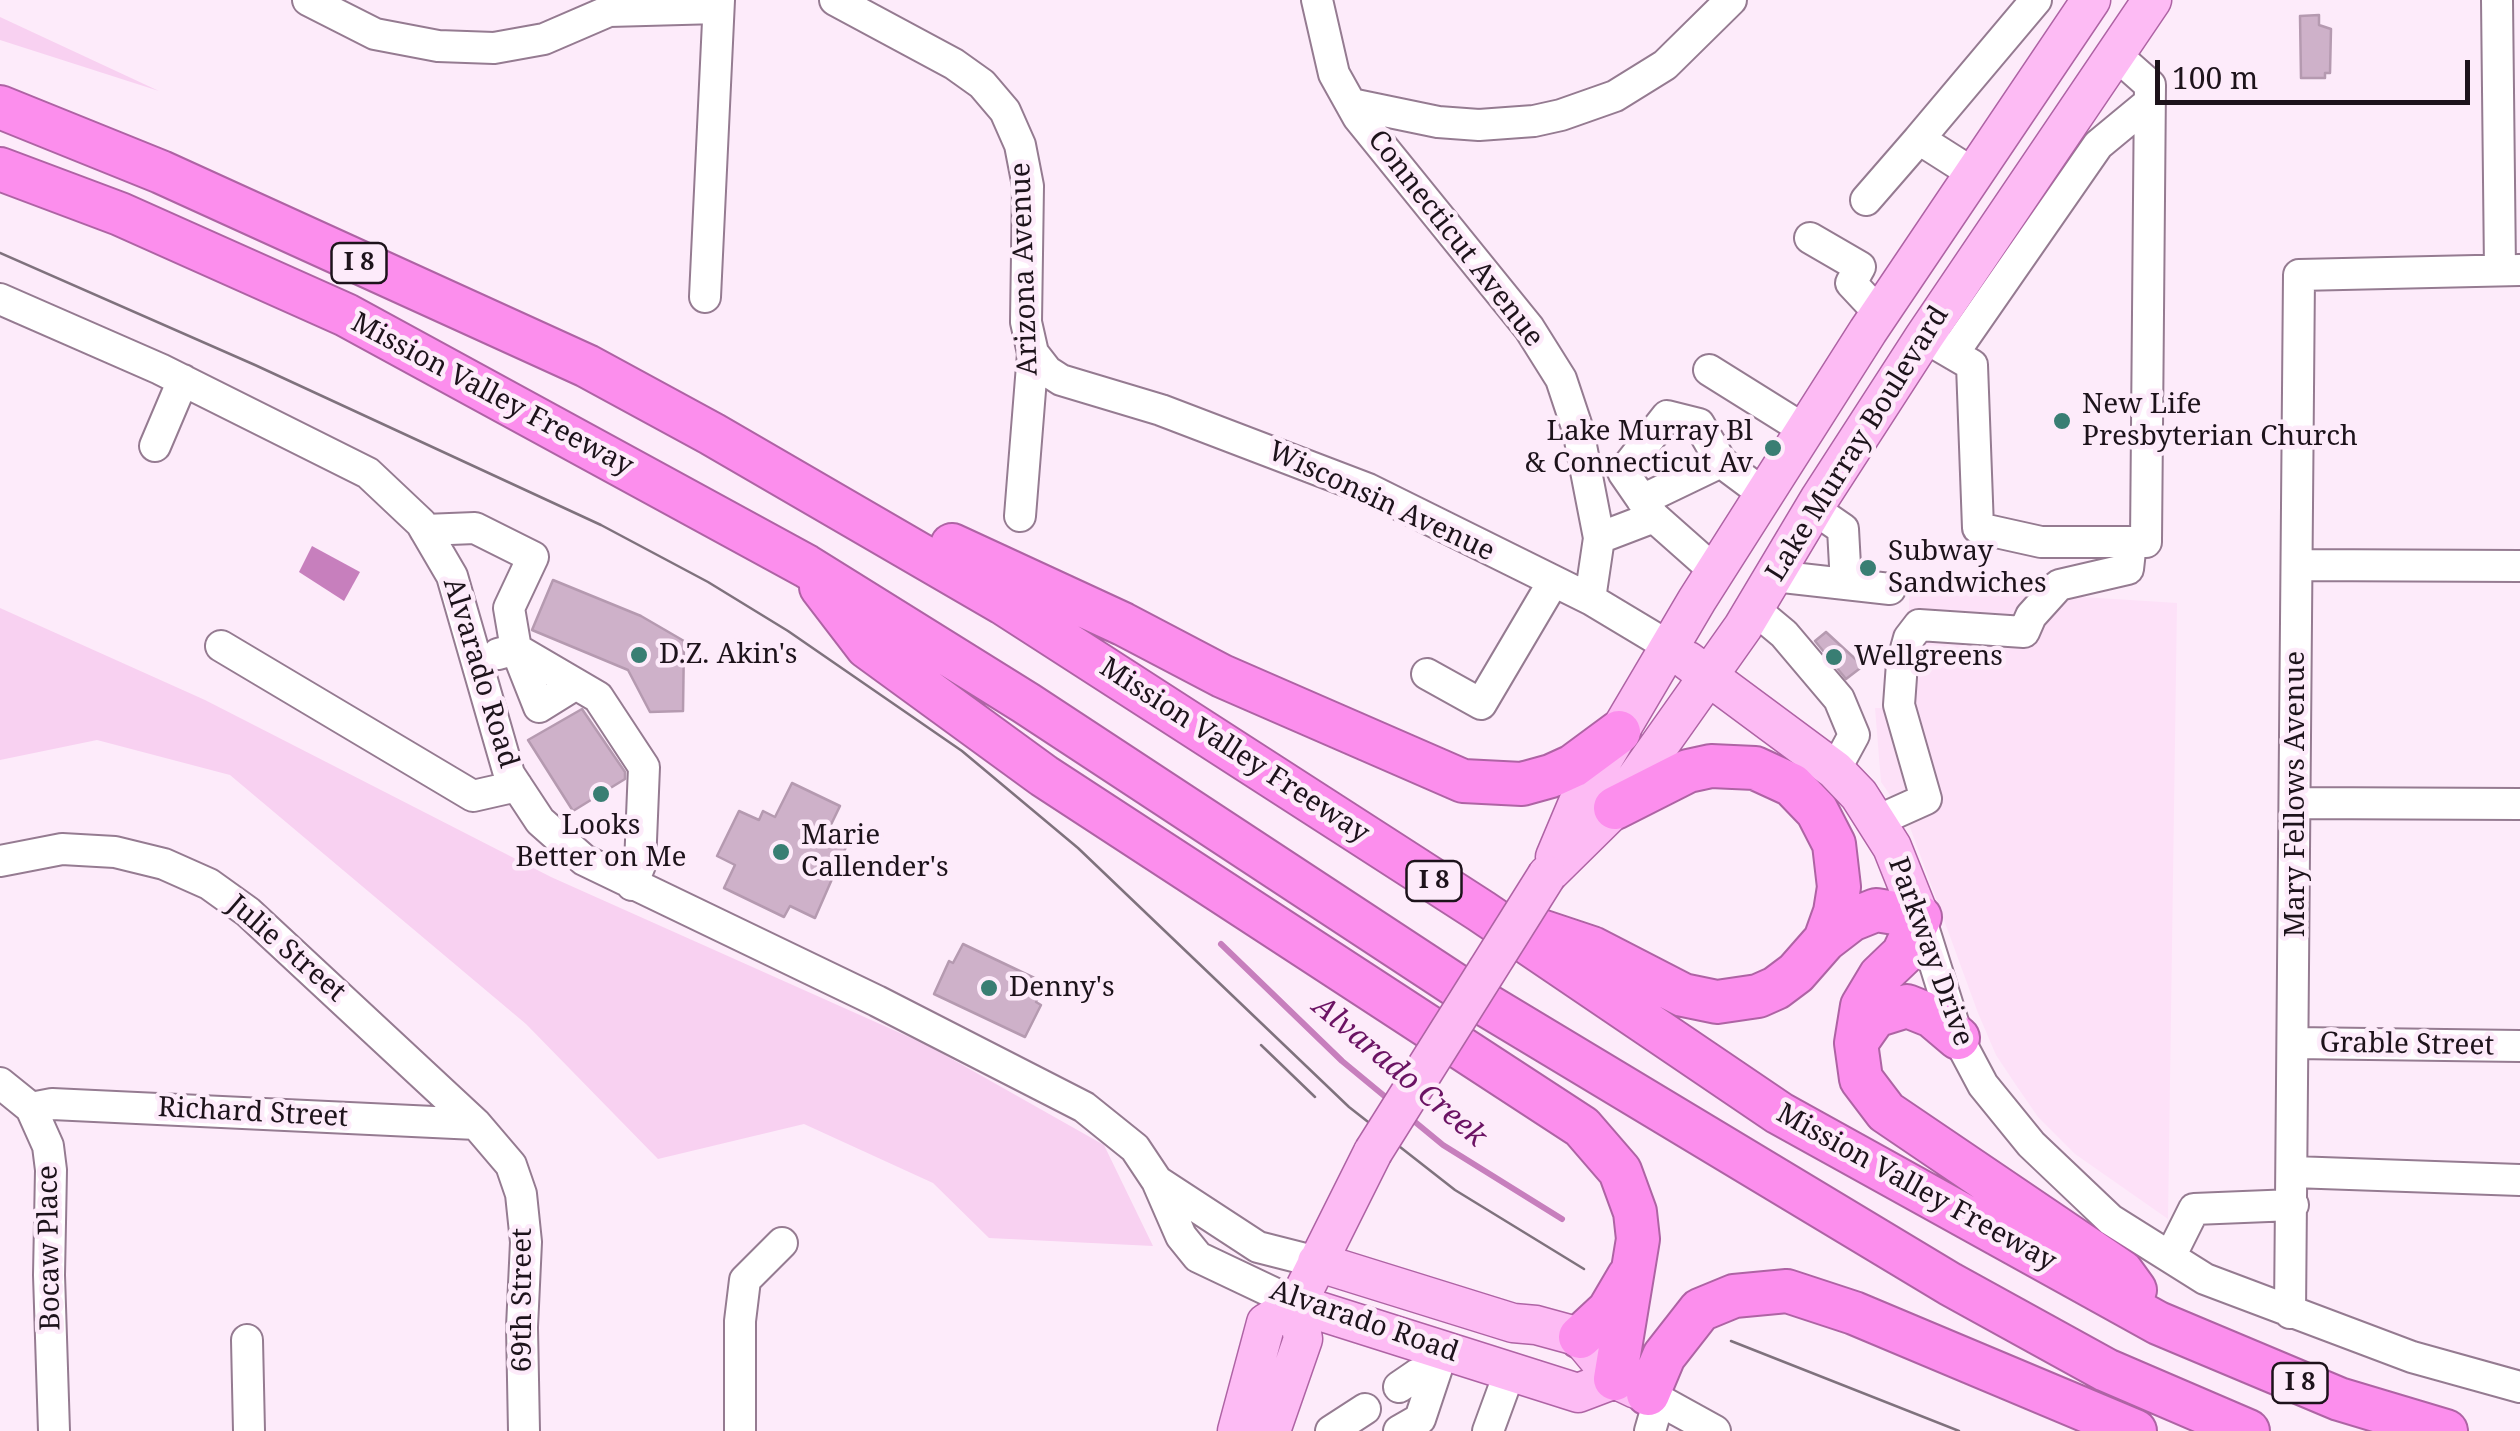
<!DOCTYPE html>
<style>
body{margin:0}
#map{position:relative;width:2520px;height:1431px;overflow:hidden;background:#fdebfa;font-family:"Noto Serif",serif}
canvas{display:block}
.scale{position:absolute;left:2155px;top:60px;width:315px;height:45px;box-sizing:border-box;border:5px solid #1d131b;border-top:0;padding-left:12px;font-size:30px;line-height:35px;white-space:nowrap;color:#1d131b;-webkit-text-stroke:8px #fdebfa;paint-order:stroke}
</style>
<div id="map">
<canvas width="2520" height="1431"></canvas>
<div class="scale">100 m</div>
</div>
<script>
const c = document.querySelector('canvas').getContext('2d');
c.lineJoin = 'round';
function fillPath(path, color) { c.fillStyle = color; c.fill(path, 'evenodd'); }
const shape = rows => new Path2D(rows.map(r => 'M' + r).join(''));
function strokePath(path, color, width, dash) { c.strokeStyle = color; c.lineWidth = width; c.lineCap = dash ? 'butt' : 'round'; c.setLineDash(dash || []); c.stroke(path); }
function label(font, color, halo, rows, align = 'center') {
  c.font = font + ' "Noto Serif",serif'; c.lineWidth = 9; c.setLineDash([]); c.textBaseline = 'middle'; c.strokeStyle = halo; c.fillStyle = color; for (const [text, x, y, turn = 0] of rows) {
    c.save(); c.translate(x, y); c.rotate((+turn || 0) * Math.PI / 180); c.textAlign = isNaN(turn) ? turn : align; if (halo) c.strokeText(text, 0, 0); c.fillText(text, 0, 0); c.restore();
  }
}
const built = shape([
 [1909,586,2177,603,2168,1219,2075,1154,2038,1117,2018,1088,1996,1055,1978,1013,1907,819,1881,782,1875,708,1882,708,1892,630,1909,620]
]);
const green = shape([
 [0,17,159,91,0,40],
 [0,608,205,700,551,877,927,1045,1104,1145,1153,1246,989,1238,933,1183,804,1124,658,1159,526,1024,230,775,97,740,0,760]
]);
const water = shape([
 [312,546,360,572,344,601,299,572]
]);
const stream = shape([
 [1221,944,1342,1061,1388,1099],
 [1409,1117,1443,1145,1562,1219]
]);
const building = shape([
 [2319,15,2319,25,2331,29,2330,73,2325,73,2325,78,2301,78,2300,16,2319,15],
 [553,580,641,616,684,641,683,711,650,712,628,670,532,630,553,580],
 [1826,632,1863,666,1846,679,1815,641,1826,632],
 [582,709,625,772,625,779,573,811,528,740,582,709],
 [792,783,840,806,825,837,846,847,815,918,790,906,784,917,724,888,735,865,717,856,739,811,759,820,763,811,775,817,792,783],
 [963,944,1045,983,1036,1002,1041,1005,1025,1037,934,994,949,961,953,963,963,944]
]);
const minor = shape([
 [308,0,375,34,438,46,494,48,544,39,609,11,718,8],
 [835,0,954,64,982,84,1005,111,1020,145,1028,186,1026,322,1033,353,1020,516],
 [1317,0,1334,74,1358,117,1529,328,1561,379,1578,430,1599,538,1590,599],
 [2497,0,2500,270],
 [1351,104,1438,122,1479,125,1534,121,1561,115,1615,96,1665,65,1731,0],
 [1919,139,2036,0],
 [1866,200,1919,139,1974,174],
 [1810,238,1860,267,1851,283,1880,314],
 [705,297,719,0],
 [0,299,160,369,368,473,421,523,452,576,509,774,540,821,584,860,877,1001,1084,1107,1135,1148,1157,1181,1181,1236,1198,1257,1297,1304],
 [1924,337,1972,365,1978,528,2041,542,2146,542,2150,85,2115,54],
 [1033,353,1047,371,1061,380,1161,410,1368,489,1590,599,1670,647],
 [1953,354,2098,145,2150,102],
 [1709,370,1805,430],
 [155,446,183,380],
 [1642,500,1721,462],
 [1814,509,1843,529,1846,584],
 [1654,517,1623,472,1667,416,1699,424,1721,462,1764,494],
 [425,530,475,528,533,557,509,608,516,649,498,654],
 [1599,538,1654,517,1715,571],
 [2297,565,2520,566],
 [1774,576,1890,589],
 [1754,609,1784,634,1839,699,1854,735,1835,770],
 [221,646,473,796,517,786],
 [516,649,598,697,644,767,640,865,632,885],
 [516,649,539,707,576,684],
 [1427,674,1481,704,1553,582],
 [2296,803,2520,804],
 [1877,821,1926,799,1899,705,1902,663,1909,638,1919,625,2024,632,2031,616,2059,585,2128,569,2131,542],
 [0,861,62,849,115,852,164,864,209,884,248,912,476,1124,511,1165,521,1194,526,1242,522,1327,524,1431],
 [1920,917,1958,1038,1983,1085,2031,1144,2111,1220,2205,1279,2412,1357,2520,1387],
 [2295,1043,2520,1046],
 [0,1083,31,1108,48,1146,51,1170,49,1275,54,1431],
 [31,1108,52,1104,476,1124],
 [2293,1172,2520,1180],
 [1157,1181,1258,1247,1317,1262],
 [2170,1257,2194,1209,2293,1205],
 [2290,1313,2299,275,2520,270],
 [247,1340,249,1431],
 [1399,1387,1418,1374,1433,1379],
 [1648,1394,1715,1431],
 [740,1431,740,1321,745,1280,782,1243],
 [1331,1431,1365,1409],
 [1399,1431,1420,1419,1443,1350],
 [1488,1431,1510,1371],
 [1650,1431,1659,1400]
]);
const major = shape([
 [1688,661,1835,770,1859,795,1892,847,1920,917],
 [1555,857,1579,800,1697,600,1868,331,2091,0],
 [1547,875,1615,808,1743,627,1820,498,1924,337,2152,0],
 [1317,1262,1513,1323,1536,1325,1580,1337,1615,1379,1636,1389],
 [1297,1304,1578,1393,1615,1379],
 [1237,1431,1266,1323,1297,1304,1373,1152],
 [1271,1431,1303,1339,1297,1304]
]);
const highway = shape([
 [0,107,161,172,587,366,712,434,1003,603,1481,911,1779,1113,2158,1323,2339,1399,2446,1431],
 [0,169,120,214,346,315,806,566,1026,703,1478,1000,1950,1284,2106,1370,2248,1431],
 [952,545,1123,624,1222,676,1463,781,1522,784,1551,776,1573,766,1619,732],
 [821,587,867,647,1044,776,1582,1127,1620,1171,1635,1212,1638,1239,1615,1379],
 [1529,927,1592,948,1683,995,1717,1002,1758,996,1776,988,1796,973,1825,940,1835,912,1839,887,1834,844,1817,811,1792,785,1755,768,1711,766,1688,771,1615,808],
 [1825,940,1851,920,1876,910,1920,917,1903,954,1880,976,1862,1006,1856,1043,1861,1079,1886,1112,2122,1272,2135,1290],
 [1856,1043,1875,1016,1907,1006,1932,1016,1958,1038],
 [1580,1337,1609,1310,1629,1276],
 [1648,1394,1664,1356,1700,1310,1734,1296,1787,1291,1854,1313,2135,1431]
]);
const tram = shape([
 [0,253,255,365,601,525,708,582,788,631,962,751,1078,848,1349,1107,1455,1190,1584,1269],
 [1261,1045,1315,1097],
 [1731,1341,1959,1431]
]);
const majorBridge = shape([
 [1373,1152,1547,875]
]);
const markers = [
 [2062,421,10,"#397e73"],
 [1773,448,10,"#397e73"],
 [1868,568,10,"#397e73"],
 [639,655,10,"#397e73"],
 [1834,657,10,"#397e73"],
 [601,794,10,"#397e73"],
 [781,852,10,"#397e73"],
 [989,988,10,"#397e73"]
];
const shields = [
 [359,263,55],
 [1434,881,55],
 [2300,1383,55]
];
const shieldNames = [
 ["I 8",359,263],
 ["I 8",1434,881],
 ["I 8",2300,1383]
];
const streetNames = [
 ["Connecticut Avenue",1455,239,52],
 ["Arizona Avenue",1025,269,-92],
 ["Mission Valley Freeway",492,395,28],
 ["Lake Murray Boulevard",1858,444,-58],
 ["Wisconsin Avenue",1381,502,25],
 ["Alvarado Road",480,673,73],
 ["Mission Valley Freeway",1234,751,33],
 ["Mary Fellows Avenue",2296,794,-90],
 ["Julie Street",286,949,41],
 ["Parkway Drive",1930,952,70],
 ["Grable Street",2407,1045,1],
 ["Richard Street",253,1113,3],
 ["Mission Valley Freeway",1916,1188,29],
 ["Bocaw Place",50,1248,-91],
 ["69th Street",523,1300,-90],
 ["Alvarado Road",1364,1322,19]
];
const poiNames = [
 ["New Life",2082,405],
 ["Presbyterian Church",2082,437],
 ["Lake Murray Bl",1753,432,"right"],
 ["& Connecticut Av",1753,464,"right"],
 ["Subway",1888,552],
 ["Sandwiches",1888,584],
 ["D.Z. Akin's",659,655],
 ["Wellgreens",1854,657],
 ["Looks",601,826,"center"],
 ["Better on Me",601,858,"center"],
 ["Marie",801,836],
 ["Callender's",801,868],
 ["Denny's",1009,988]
];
const waterNames = [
 ["Alvarado Creek",1399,1072,40]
];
fillPath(built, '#fde1f8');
fillPath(green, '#f8d1f1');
fillPath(water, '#c77fbd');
strokePath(stream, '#c77fbd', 6);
fillPath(building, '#ceb1c9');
strokePath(building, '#b59ab0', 2.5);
strokePath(minor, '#957b91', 34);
strokePath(major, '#ae63a4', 41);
strokePath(highway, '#ae63a4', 46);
strokePath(minor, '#fff', 30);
strokePath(major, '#fdbbf4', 38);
strokePath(highway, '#fc8eed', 42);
strokePath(tram, '#7f727d', 2.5);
strokePath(majorBridge, '#ae63a4', 41, []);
strokePath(majorBridge, '#fdbbf4', 38);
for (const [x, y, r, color] of markers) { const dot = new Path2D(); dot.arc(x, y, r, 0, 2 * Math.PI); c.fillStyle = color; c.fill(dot); strokePath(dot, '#fdebfa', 4); }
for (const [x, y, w] of shields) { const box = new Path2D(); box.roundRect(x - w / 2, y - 20, w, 40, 8); c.fillStyle = '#fdebfa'; c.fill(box); strokePath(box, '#1d131b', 2.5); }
label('bold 25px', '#1d131b', null, shieldNames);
label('28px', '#1d131b', '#fdebfa', streetNames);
label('28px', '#1d131b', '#fdebfa', poiNames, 'left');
label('italic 30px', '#6b1363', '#fdebfa', waterNames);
</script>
